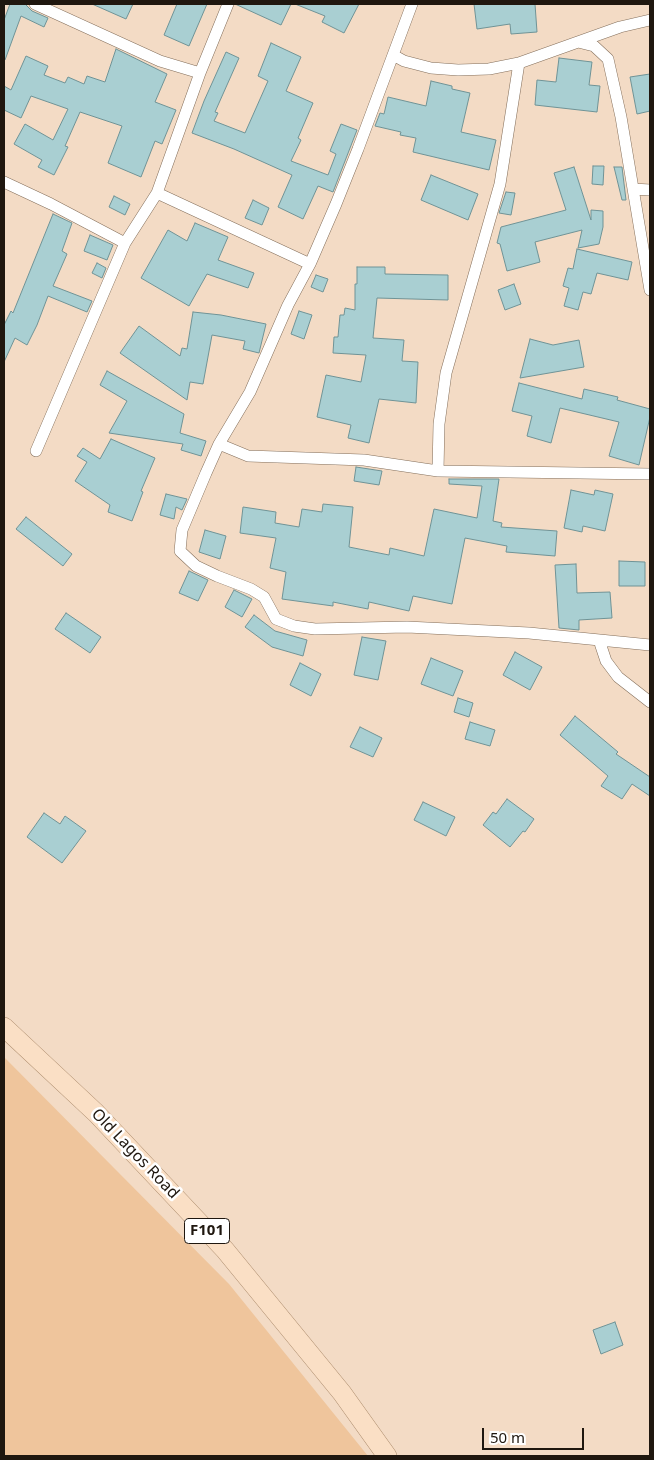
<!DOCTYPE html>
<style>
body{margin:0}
#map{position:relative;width:654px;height:1460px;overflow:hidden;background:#f3dbc5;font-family:"Noto Sans",sans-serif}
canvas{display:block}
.frame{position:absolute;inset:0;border:5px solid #1f170f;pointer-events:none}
.scale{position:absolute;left:482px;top:1428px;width:102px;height:22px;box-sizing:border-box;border:2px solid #1f170f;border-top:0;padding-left:6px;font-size:15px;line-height:18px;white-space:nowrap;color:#1f170f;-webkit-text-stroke:4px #fff;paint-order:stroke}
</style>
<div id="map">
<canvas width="654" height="1460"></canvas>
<div class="frame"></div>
<div class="scale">50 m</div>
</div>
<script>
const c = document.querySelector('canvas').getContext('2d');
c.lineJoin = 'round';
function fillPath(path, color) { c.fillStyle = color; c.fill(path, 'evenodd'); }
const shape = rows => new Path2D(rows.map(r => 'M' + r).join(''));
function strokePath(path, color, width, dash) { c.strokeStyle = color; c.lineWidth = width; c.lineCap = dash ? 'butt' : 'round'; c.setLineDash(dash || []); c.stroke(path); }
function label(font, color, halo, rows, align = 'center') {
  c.font = font + ' "Noto Sans",sans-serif'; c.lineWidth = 5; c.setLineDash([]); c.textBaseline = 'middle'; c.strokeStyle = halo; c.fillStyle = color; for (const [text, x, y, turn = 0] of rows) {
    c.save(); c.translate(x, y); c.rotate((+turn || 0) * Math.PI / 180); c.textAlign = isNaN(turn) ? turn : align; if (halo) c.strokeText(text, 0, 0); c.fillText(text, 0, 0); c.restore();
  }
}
const green = shape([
 [4,1057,229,1284,368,1456,4,1456]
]);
const building = shape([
 [10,4,25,4,32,11,48,18,44,27,21,16,5,60,4,59,4,20,10,4],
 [92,4,133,4,126,19,92,4],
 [177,4,207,4,189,46,164,35,177,4],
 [235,4,291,4,281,25,235,4],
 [295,4,359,4,344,33,322,22,325,16,295,4],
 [474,4,535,4,537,32,511,34,510,24,477,29,474,4],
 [271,43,301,57,286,91,313,103,298,138,301,140,291,161,328,175,336,154,330,151,341,124,357,130,333,192,318,186,303,219,278,207,292,175,234,149,192,133,204,101,226,52,239,58,215,112,218,113,214,121,245,133,268,81,258,76,271,43],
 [116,49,167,74,155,102,176,110,162,144,155,141,141,177,108,163,122,126,80,112,65,146,68,147,54,175,38,167,42,160,14,144,25,124,53,140,68,109,31,96,21,118,4,110,4,86,11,90,26,56,48,66,44,75,65,83,68,77,84,84,87,76,105,82,116,49],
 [559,58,592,62,589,85,600,86,597,112,535,105,537,80,556,82,559,58],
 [650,74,650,111,637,114,630,77,650,74],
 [431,81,452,86,452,89,470,93,461,132,496,140,489,170,413,152,416,138,400,135,401,132,375,126,380,113,384,114,388,97,426,106,431,81],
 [593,166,604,166,603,185,592,184,593,166],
 [574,167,591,220,591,210,603,211,603,227,599,244,578,248,582,230,535,242,540,262,507,271,500,244,497,243,501,227,566,210,554,173,574,167],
 [614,167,622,167,626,200,622,200,614,167],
 [431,175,478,194,468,220,421,200,431,175],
 [506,192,515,193,511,215,499,213,506,192],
 [114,196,130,204,125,215,109,207,114,196],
 [253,200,269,208,262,225,245,218,253,200],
 [53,214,72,223,62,251,67,254,53,286,92,301,87,312,48,296,37,325,27,345,15,338,4,362,4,325,11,311,13,313,53,214],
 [195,223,228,237,218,260,254,273,248,288,207,274,189,306,141,278,168,230,187,241,195,223],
 [90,235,113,245,107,260,84,251,90,235],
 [577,249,632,262,628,280,597,273,591,294,583,292,578,310,564,306,569,288,563,286,568,268,573,269,577,249],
 [97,263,106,268,102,278,92,273,97,263],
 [357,267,385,267,385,274,448,275,448,300,377,298,373,338,404,340,402,361,418,362,416,403,379,399,369,443,348,438,351,425,317,417,326,375,361,382,366,355,333,353,334,337,338,337,340,315,344,315,345,308,355,310,355,284,357,284,357,267],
 [316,275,328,279,323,292,311,287,316,275],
 [514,284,521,304,505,310,498,290,514,284],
 [299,311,312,315,304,339,291,334,299,311],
 [193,312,221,315,266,324,259,353,243,349,245,341,212,335,203,384,190,382,187,400,120,353,139,326,180,356,182,348,187,349,193,312],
 [530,339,553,345,579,340,584,367,520,378,530,339],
 [107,371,184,414,180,433,206,441,201,456,181,450,183,444,109,433,127,401,100,385,107,371],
 [519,383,582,399,584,389,618,397,617,400,650,409,650,417,639,465,609,456,619,422,560,408,551,443,527,436,532,416,512,411,519,383],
 [111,439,155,458,141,491,143,492,132,521,108,512,110,505,75,481,87,462,77,456,83,448,100,459,111,439],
 [356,467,382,471,379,485,354,481,356,467],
 [449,479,499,479,493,521,502,523,501,527,557,531,555,556,506,552,507,546,465,538,452,604,413,596,409,611,369,602,368,609,333,602,333,606,282,599,286,572,270,568,276,538,240,533,243,507,276,512,275,523,299,527,302,509,322,512,323,504,353,507,349,547,389,555,390,548,424,556,434,509,477,518,482,486,449,484,449,479],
 [571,490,594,495,595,490,613,494,605,531,583,526,582,532,564,528,571,490],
 [166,494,187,499,182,510,176,507,174,519,160,515,166,494],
 [26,517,72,554,63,566,16,529,26,517],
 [205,530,226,536,220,559,199,552,205,530],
 [619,561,645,562,645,586,619,586,619,561],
 [576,564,577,593,610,592,612,618,579,620,579,630,559,628,555,565,576,564],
 [189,571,208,580,198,601,179,593,189,571],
 [234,590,252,599,242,617,225,607,234,590],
 [66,613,101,637,90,653,55,629,66,613],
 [254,615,275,631,307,640,303,656,272,647,245,627,254,615],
 [362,637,386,641,378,680,354,675,362,637],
 [515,652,542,667,530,690,503,675,515,652],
 [431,658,463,671,453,696,421,684,431,658],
 [300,663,321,674,311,696,290,685,300,663],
 [458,698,473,703,469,717,454,712,458,698],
 [575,716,618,752,616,754,650,777,650,796,632,784,622,799,601,786,608,776,560,735,575,716],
 [470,722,495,730,490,746,465,739,470,722],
 [360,727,382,738,373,757,350,747,360,727],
 [507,799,534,819,525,832,523,831,510,847,483,825,493,812,496,814,507,799],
 [423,802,455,817,446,836,414,820,423,802],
 [44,813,60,824,65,816,86,831,62,863,27,837,44,813],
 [615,1322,623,1345,601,1354,593,1330,615,1322]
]);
const street = shape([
 [35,4,160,61,200,73],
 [412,4,358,149,336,204,310,264,288,305,250,392,219,444,206,473,182,530,180,551,196,566,217,576,251,589,264,597,276,619,294,626,315,629,407,627,529,633,650,645],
 [578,42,594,46,608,59,621,117,650,290],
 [393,55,404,61,431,68,458,70,489,69,519,63,620,27,650,20],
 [4,182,51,204,125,243],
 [633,189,650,190],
 [157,193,310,264],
 [219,444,248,456,364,460,438,471,650,474],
 [36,451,125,243,157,193,200,73,228,4],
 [438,471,439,424,446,373,500,184,519,63],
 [599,640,606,661,618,677,650,702]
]);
const primary = shape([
 [4,1027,96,1113,225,1250,342,1393,387,1456]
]);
const shields = [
 [207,1231,45]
];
const shieldNames = [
 ["F101",207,1231]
];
const streetNames = [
 ["Old Lagos Road",135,1154,46]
];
fillPath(green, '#efc59c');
fillPath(building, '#a9cfd2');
strokePath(building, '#6f9396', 1);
strokePath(street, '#846f5b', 12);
strokePath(primary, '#ab8b6c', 20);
strokePath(street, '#fff', 11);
strokePath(primary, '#fadfc5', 19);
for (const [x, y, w] of shields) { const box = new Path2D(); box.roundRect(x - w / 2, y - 12.5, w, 25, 4); c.fillStyle = '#fff'; c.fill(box); strokePath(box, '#1f170f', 1); }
label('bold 15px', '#1f170f', null, shieldNames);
label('16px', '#1f170f', '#fff', streetNames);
</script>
